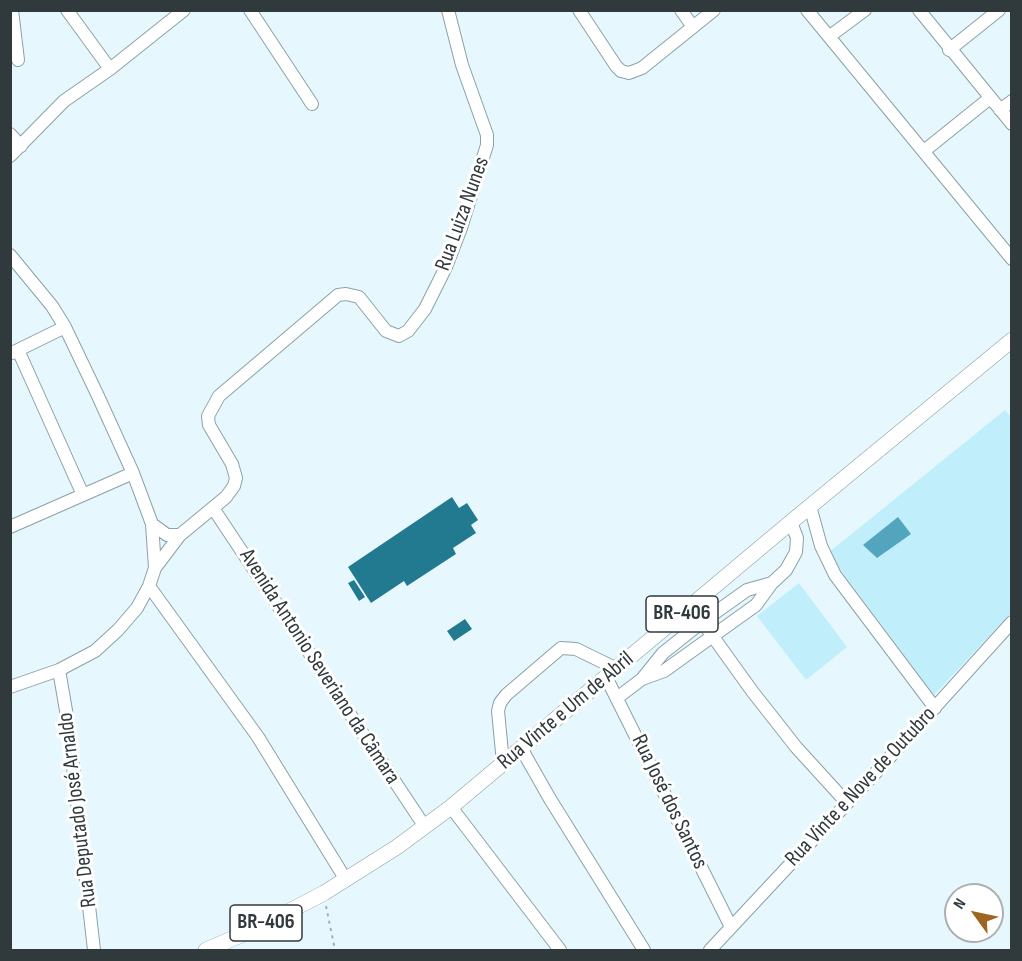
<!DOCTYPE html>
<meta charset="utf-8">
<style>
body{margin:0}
#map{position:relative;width:1022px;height:961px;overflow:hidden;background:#e6f8fe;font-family:"Sofia Sans Condensed",sans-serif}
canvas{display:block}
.frame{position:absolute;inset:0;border:12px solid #30393c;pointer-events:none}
.north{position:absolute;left:944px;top:883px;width:60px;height:60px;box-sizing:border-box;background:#fff;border:2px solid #acb0b1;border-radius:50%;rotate:303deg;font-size:16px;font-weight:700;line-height:24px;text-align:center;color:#30393c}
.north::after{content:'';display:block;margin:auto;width:21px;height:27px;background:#9c6620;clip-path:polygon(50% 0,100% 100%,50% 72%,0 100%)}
</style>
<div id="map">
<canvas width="1022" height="961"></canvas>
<div class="frame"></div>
<div class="north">N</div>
</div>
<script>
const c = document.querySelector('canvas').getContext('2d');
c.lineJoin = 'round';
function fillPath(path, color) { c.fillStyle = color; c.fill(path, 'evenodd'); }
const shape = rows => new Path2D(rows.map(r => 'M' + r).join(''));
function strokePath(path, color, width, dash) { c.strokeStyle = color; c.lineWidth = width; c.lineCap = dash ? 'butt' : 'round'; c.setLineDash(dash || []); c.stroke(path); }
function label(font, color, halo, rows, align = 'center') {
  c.font = font + ' "Sofia Sans Condensed",sans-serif'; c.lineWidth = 6; c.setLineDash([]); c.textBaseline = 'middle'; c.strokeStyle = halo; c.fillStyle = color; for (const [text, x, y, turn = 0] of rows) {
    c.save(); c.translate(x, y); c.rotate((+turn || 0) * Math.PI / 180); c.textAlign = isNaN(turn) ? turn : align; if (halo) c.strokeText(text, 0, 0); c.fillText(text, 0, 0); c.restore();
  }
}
const green = shape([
 [1005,410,1011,417,1011,613,934,695,828,553],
 [799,583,847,647,806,680,757,616]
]);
const water = shape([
 [898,517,911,534,877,558,863,545]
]);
const building = shape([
 [452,497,459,508,467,503,478,520,471,525,476,533,453,548,456,554,407,586,404,581,371,603,348,567],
 [354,580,365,597,359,601,348,583],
 [465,619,472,629,454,641,447,631]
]);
const path = shape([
 [326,906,335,950]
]);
const minor = shape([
 [12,10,18,60],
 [67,10,110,69],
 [250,10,312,104],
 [579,10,616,66,621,71,629,73,642,68,714,10],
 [681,10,693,27],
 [807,10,1012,259],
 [919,10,1012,124],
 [830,36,865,10],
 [949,50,999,10],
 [1000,110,1012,101],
 [10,134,21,146],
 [924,151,990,98],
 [10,156,64,101,110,69,184,10],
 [10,255,52,306,65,327,98,396,133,473,152,524,155,568,149,586,137,608,118,630,95,651,59,670,10,687],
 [18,350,83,495],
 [12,353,65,327],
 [810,506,821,546,835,575,935,708],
 [213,508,425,827],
 [152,524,167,535,180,535],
 [10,527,133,473],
 [155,568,180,535,226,497,234,486,236,478,232,464,209,425,208,416,219,396,338,295,346,294,359,297,386,331,399,336,408,331,425,309,446,267,461,228,487,145,487,135,462,65,448,10],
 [149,586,258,737,346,880],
 [691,606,752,691,796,747,847,803],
 [59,670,68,722,94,950],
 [606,677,731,927],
 [642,679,664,671,756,605,772,583,786,570,796,552,797,538,791,522],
 [617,698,642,679,663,653,702,622,747,590,772,583],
 [521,748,550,799,644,950],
 [503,763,498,711,500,703,506,695,561,648,576,649,617,669],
 [451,807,560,950],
 [710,950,880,768,1012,622]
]);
const major = shape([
 [206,950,255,929,324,893,397,847,451,807,791,522,1012,340]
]);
const shields = [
 [682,614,72],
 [266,923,72]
];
const shieldNames = [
 ["BR-406",682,614],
 ["BR-406",266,923]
];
const streetNames = [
 ["Rua Luiza Nunes",463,214,-70],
 ["Avenida Antonio Severiano da Câmara",319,667,57],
 ["Rua Vinte e Um de Abril",566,711,-40],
 ["Rua Vinte e Nove de Outubro",861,787,-47],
 ["Rua José dos Santos",669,802,64],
 ["Rua Deputado José Arnaldo",78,810,-97]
];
fillPath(green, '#c0eefb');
fillPath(water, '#52a5bc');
fillPath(building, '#217a90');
strokePath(minor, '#8ba1a7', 14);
strokePath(major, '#8ba1a7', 16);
strokePath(path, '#a0aeb3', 2, [3, 4.5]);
strokePath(minor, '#fff', 12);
strokePath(major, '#fff', 15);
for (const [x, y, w] of shields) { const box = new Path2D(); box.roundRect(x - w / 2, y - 18, w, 36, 4.5); c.fillStyle = '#fff'; c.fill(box); strokePath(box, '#30393c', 1.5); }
label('bold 21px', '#30393c', null, shieldNames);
label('22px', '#30393c', '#fff', streetNames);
</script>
